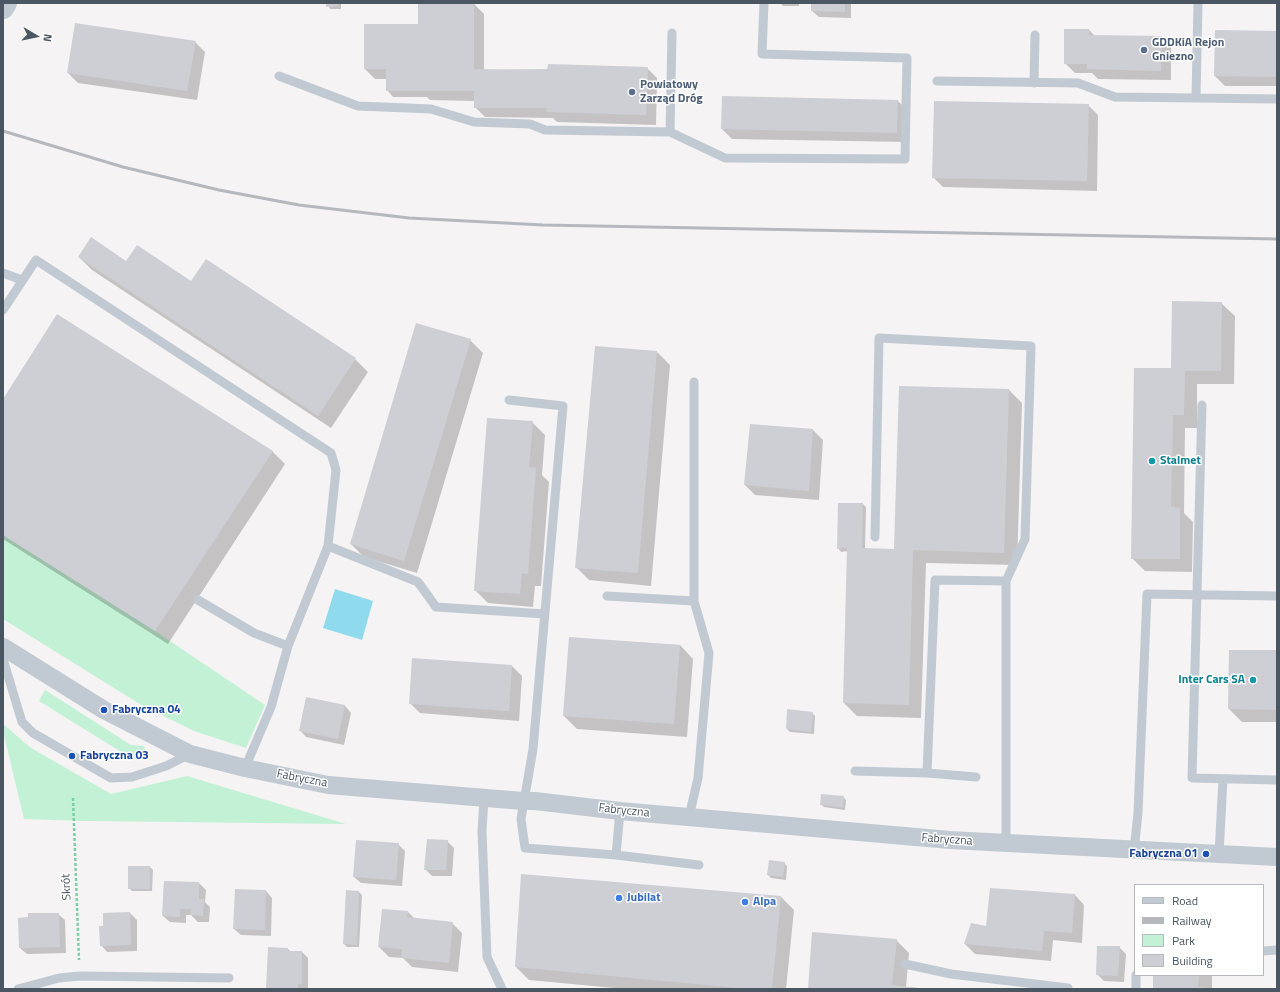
<!DOCTYPE html>
<meta charset="utf-8">
<style>
body{margin:0}
#map{position:relative;width:1280px;height:992px;overflow:hidden;background:#f5f3f3;font-family:"Titillium Web",sans-serif}
canvas{display:block}
.frame{position:absolute;inset:0;border:4px solid #4a5661;pointer-events:none}
.legend{position:absolute;left:1134px;top:884px;width:130px;height:92px;box-sizing:border-box;background:#fff;border:1px solid #b7bbc0;margin:0;padding:5px 7px;list-style:none;font-size:12px;color:#4a5661}
.legend li{display:flex;align-items:center;gap:8px;height:20px}
.legend b{width:20px;border:1px solid #b7bbc0}
.north{position:absolute;left:16px;top:16px;width:40px;height:40px;-webkit-text-stroke:3px #fff;paint-order:stroke;rotate:99deg;font-size:11px;font-weight:700;line-height:16px;text-align:center;color:#4a5661}
.north::after{content:'';display:block;margin:auto;width:14px;height:18px;background:#4a5661;clip-path:polygon(50% 0,100% 100%,50% 72%,0 100%)}
</style>
<div id="map">
<canvas width="1280" height="992"></canvas>
<div class="frame"></div>
<ul class="legend">
<li><b style="height:5px;background:#c1cad2"></b>Road</li>
<li><b style="height:5px;background:#b5b8bd"></b>Railway</li>
<li><b style="height:11px;background:#c3f1d5"></b>Park</li>
<li><b style="height:11px;background:#cdcfd5"></b>Building</li>
</ul>
<div class="north">N</div>
</div>
<script>
const c = document.querySelector('canvas').getContext('2d');
c.lineJoin = 'round';
function fillPath(path, color) { c.fillStyle = color; c.fill(path, 'evenodd'); }
const shape = rows => new Path2D(rows.map(r => 'M' + r).join(''));
function strokePath(path, color, width, dash) { c.strokeStyle = color; c.lineWidth = width; c.lineCap = dash ? 'butt' : 'round'; c.setLineDash(dash || []); c.stroke(path); }
function label(font, color, halo, rows, align = 'center') {
  c.font = font + ' "Titillium Web",sans-serif'; c.lineWidth = 3; c.setLineDash([]); c.textBaseline = 'middle'; c.strokeStyle = halo; c.fillStyle = color; for (const [text, x, y, turn = 0] of rows) {
    c.save(); c.translate(x, y); c.rotate((+turn || 0) * Math.PI / 180); c.textAlign = isNaN(turn) ? turn : align; if (halo) c.strokeText(text, 0, 0); c.fillText(text, 0, 0); c.restore();
  }
}
const green = shape([
 [3,535,155,631,265,705,246,748,194,731,143,706,3,619],
 [45,690,131,745,143,746,148,752,147,757,131,758,39,701],
 [3,724,31,748,111,794,187,776,346,824,86,821,24,819,3,731]
]);
const water = shape([
 [335,589,373,601,362,640,323,628]
]);
const shadow = shape([
 [327,3,341,3,341,9,330,9],
 [780,3,799,3,799,6,783,6],
 [812,3,851,3,851,18,819,17,812,11],
 [474,4,484,14,484,70,647,68,657,78,656,125,557,122,553,118,485,117,475,107,475,101,430,100,427,97,393,97,387,90,387,79,375,79,365,69,419,25],
 [1089,30,1095,36,1161,37,1171,47,1171,80,1098,79,1092,73,1075,73,1065,63],
 [1277,32,1277,86,1225,86,1215,76],
 [195,42,205,52,197,100,78,83,68,73],
 [898,101,908,111,907,142,732,139,722,129],
 [1088,105,1098,115,1097,191,943,187,933,177],
 [79,257,126,262,191,282,355,359,368,372,331,428,92,270],
 [1221,303,1235,316,1234,384,1197,384,1197,428,1185,428,1184,513,1193,522,1192,572,1145,571,1132,558,1172,369],
 [470,340,483,353,417,573,364,557,351,544],
 [657,352,670,365,651,586,589,580,576,567],
 [1009,390,1022,403,1017,565,926,563,921,718,857,716,844,703,848,551,841,552,838,548,863,504,866,507,865,549,895,550],
 [3,401,272,451,285,464,168,644,3,539],
 [532,422,545,435,542,475,549,482,541,586,535,586,533,607,488,603,475,590],
 [813,430,823,440,819,500,755,495,745,485],
 [570,638,680,645,693,659,687,737,577,729,564,716],
 [1277,651,1277,722,1242,722,1229,709],
 [512,666,522,676,519,721,420,713,410,703],
 [307,698,345,706,351,713,344,745,306,737,300,730],
 [812,713,815,716,814,734,790,732,787,729],
 [843,797,846,800,845,810,824,807,821,804],
 [447,841,454,848,452,876,432,876,425,869],
 [398,844,405,851,402,886,361,883,354,877],
 [784,863,787,866,786,880,771,878,768,875],
 [150,867,153,870,152,891,132,891,129,888],
 [164,882,199,883,206,890,205,902,210,907,209,922,198,922,191,915,186,915,186,923,170,922,163,916],
 [266,891,272,898,271,936,241,935,234,929],
 [347,891,359,892,362,895,359,947,347,947,344,944],
 [1075,895,1084,905,1082,943,1053,940,1051,961,975,954,965,944,972,924,987,927],
 [781,897,794,910,786,989,625,989,529,980,516,967],
 [408,912,415,919,452,923,462,933,458,972,412,967,403,958,389,957,379,947],
 [130,913,137,920,137,951,107,952,101,945,104,927],
 [58,914,65,920,66,953,27,954,20,948],
 [896,940,909,953,906,987,930,989,809,989],
 [1119,947,1126,954,1124,982,1104,981,1097,974],
 [288,949,291,952,302,952,308,958,308,989,268,989],
 [1154,975,1212,975,1212,988,1230,989,1154,989]
]);
const building = shape([
 [326,3,338,3,338,6,326,7],
 [418,3,474,3,474,69,547,70,548,64,648,67,646,115,546,112,547,108,474,108,474,91,386,91,386,69,364,69,364,24,418,24],
 [811,3,845,3,845,12,811,11],
 [75,23,196,41,187,91,67,73],
 [1064,29,1089,29,1089,35,1162,36,1161,71,1087,69,1087,64,1064,64],
 [1215,30,1277,31,1277,77,1214,76],
 [722,96,898,100,897,133,721,129],
 [934,101,1089,104,1087,181,932,178],
 [91,237,126,261,137,245,191,281,206,259,356,358,318,416,78,257],
 [1172,301,1222,302,1221,371,1185,371,1184,415,1173,415,1171,507,1180,508,1180,559,1131,559,1134,368,1171,368],
 [57,314,273,451,155,631,3,535,3,399],
 [416,323,471,339,404,561,350,544],
 [595,346,657,351,638,573,575,568],
 [899,386,1009,389,1004,553,913,550,909,705,843,703,847,548,837,549,838,503,863,503,862,548,894,549],
 [487,418,533,421,529,467,536,468,528,574,522,573,520,594,474,591],
 [750,424,813,429,809,491,744,485],
 [569,637,680,645,674,724,563,716],
 [1229,650,1277,650,1277,710,1228,709],
 [412,658,512,665,509,711,409,704],
 [306,697,345,705,338,739,299,731],
 [787,709,813,712,811,732,786,729],
 [821,794,844,796,843,807,820,805],
 [427,839,448,840,446,870,424,870],
 [356,840,399,843,396,880,353,877],
 [769,860,785,862,783,877,767,875],
 [128,866,150,866,150,889,128,889],
 [521,874,781,896,772,989,749,989,515,967],
 [164,881,199,882,199,899,204,899,203,916,190,915,191,909,180,909,180,917,162,916],
 [990,888,1075,894,1072,933,1044,931,1042,951,964,944,971,923,986,926],
 [235,889,266,890,265,930,233,929],
 [346,890,359,891,357,945,343,944],
 [382,909,408,911,407,917,453,922,449,963,401,958,402,949,378,947],
 [130,912,131,945,100,946,99,926,103,926,103,913],
 [28,913,59,913,60,947,19,948,18,918,28,917],
 [812,932,897,939,892,985,928,989,808,989],
 [1097,946,1120,946,1118,976,1096,975],
 [268,947,288,948,288,951,302,951,302,984,298,984,298,989,266,989],
 [1153,975,1199,975,1198,987,1223,989,1153,989]
]);
const path = shape([
 [73,798,79,960]
]);
const service = shape([
 [672,33,670,132,725,158,905,159,907,58,762,54,764,3],
 [279,76,358,106,431,109,474,122,530,124,545,130,670,132],
 [937,81,1078,83,1115,97,1277,99],
 [1034,83,1035,35],
 [1196,98,1198,3],
 [3,273,22,280],
 [3,310,36,260,331,453,336,470,328,546,288,646],
 [509,400,563,406,533,749,521,819,525,848,616,855],
 [1202,405,1192,778,1277,780],
 [875,537,879,338,1031,346,1025,539,1006,581,935,580,927,773],
 [328,546,418,582,436,607,545,614],
 [1006,581,1006,844],
 [607,596,694,601],
 [198,600,254,633,288,646,271,707,245,768],
 [3,659,22,722,33,733,111,778,132,777,166,766,190,754],
 [855,771,927,773,976,777],
 [484,798,482,831,487,957,502,989],
 [620,811,616,855,699,865],
 [689,817,698,778,709,653,694,601,694,382],
 [1134,851,1138,813,1147,594,1277,596],
 [1219,854,1223,779],
 [1263,951,1277,950],
 [905,964,951,974,1068,988],
 [1136,975,1136,989],
 [18,989,59,978,80,976,229,978]
]);
const minor = shape([
 [3,647,104,710,190,754,245,768,328,785,523,801,535,801,620,811,950,840,1277,857]
]);
const tertiary = shape([
 [3,8,6,3]
]);
const rail = shape([
 [3,131,123,167,219,190,299,205,409,218,543,225,1277,239]
]);
const markers = [
 [1144,50,4,"#5c6f8a"],
 [632,92,4,"#5c6f8a"],
 [1152,461,4,"#0f9aa8"],
 [1253,680,4,"#0f9aa8"],
 [104,710,4,"#1a4fb4"],
 [72,756,4,"#1a4fb4"],
 [1206,854,4,"#1a4fb4"],
 [619,898,4,"#3f7fe0"],
 [745,902,4,"#3f7fe0"]
];
const serviceNames = [
 ["GDDKiA Rejon",1152,43],
 ["Gniezno",1152,57],
 ["Powiatowy",640,85],
 ["Zarząd Dróg",640,99]
];
const cultureNames = [
 ["Stalmet",1160,461],
 ["Inter Cars SA",1245,680,"right"]
];
const transitNames = [
 ["Fabryczna 04",112,710],
 ["Fabryczna 03",80,756],
 ["Fabryczna 01",1198,854,"right"]
];
const streetNames = [
 ["Fabryczna",302,779,11],
 ["Fabryczna",624,811,6],
 ["Fabryczna",947,840,4],
 ["Skrót",67,887,-92]
];
const shopNames = [
 ["Jubilat",627,898],
 ["Alpa",753,902]
];
fillPath(green, '#c3f1d5');
fillPath(water, '#90daee');
fillPath(shadow, '#0003');
fillPath(building, '#cdcfd5');
strokePath(path, '#7ad0a6', 2.5, [3, 2]);
strokePath(service, '#c1cad2', 9);
strokePath(minor, '#c1cad2', 18);
strokePath(tertiary, '#c1cad2', 22);
strokePath(rail, '#b5b8bd', 3);
for (const [x, y, r, color] of markers) { const dot = new Path2D(); dot.arc(x, y, r, 0, 2 * Math.PI); c.fillStyle = color; c.fill(dot); strokePath(dot, '#fff', 1.5); }
label('bold 12px', '#4e5e75', '#fff', serviceNames, 'left');
label('bold 12px', '#0d838f', '#fff', cultureNames, 'left');
label('bold 12px', '#164399', '#fff', transitNames, 'left');
label('12px', '#4a5661', '#fff', streetNames);
label('bold 12px', '#366cbe', '#fff', shopNames, 'left');
</script>
